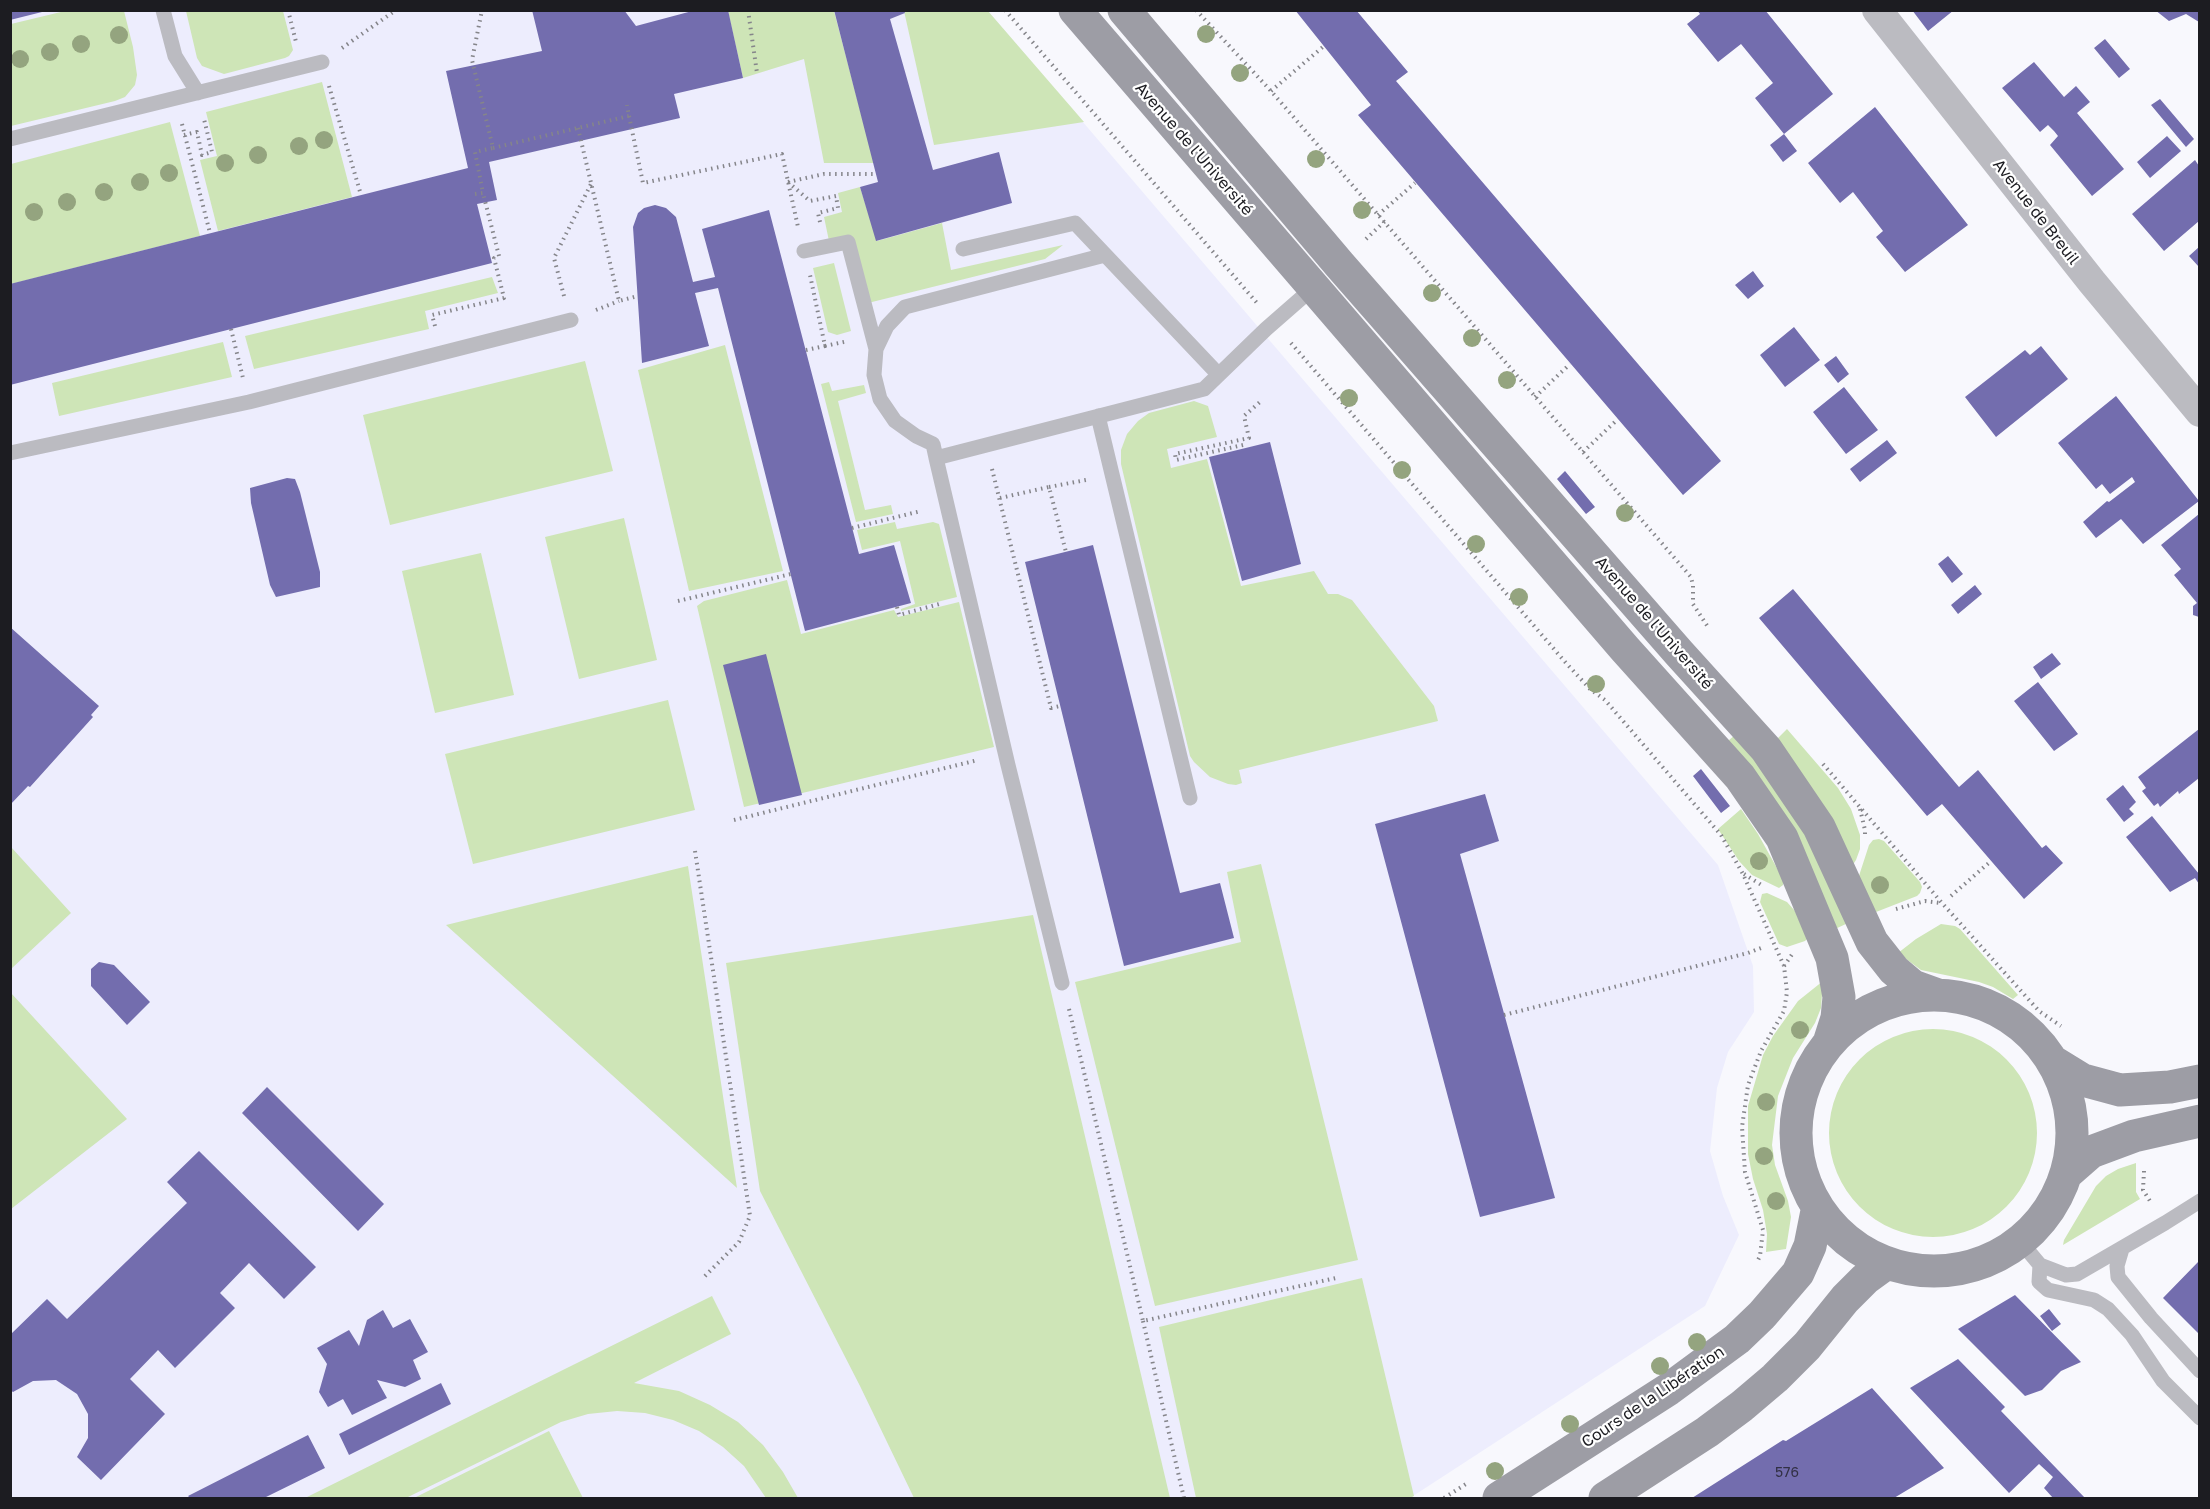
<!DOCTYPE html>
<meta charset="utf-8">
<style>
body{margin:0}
#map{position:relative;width:2210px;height:1509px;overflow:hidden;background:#f8f8fd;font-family:"Golos Text",sans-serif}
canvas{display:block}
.frame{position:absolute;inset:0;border:12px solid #1c1c21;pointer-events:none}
</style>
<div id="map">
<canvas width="2210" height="1509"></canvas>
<div class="frame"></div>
</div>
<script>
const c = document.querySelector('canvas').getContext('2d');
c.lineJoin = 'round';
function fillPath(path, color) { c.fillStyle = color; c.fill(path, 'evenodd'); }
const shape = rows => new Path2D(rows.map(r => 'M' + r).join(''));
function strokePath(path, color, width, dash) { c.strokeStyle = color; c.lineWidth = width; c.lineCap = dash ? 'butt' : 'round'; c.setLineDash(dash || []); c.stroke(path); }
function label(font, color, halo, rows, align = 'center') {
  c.font = font + ' "Golos Text",sans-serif'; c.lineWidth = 4.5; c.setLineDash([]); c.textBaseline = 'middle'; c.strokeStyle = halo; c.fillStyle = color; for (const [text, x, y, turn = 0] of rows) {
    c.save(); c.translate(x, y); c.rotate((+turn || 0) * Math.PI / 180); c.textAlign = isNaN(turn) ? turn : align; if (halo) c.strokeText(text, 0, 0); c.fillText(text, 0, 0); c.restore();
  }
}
const built = shape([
 [10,11,988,11,1718,865,1753,966,1754,1012,1728,1052,1717,1088,1710,1151,1723,1196,1739,1235,1705,1306,1410,1498,11,1498]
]);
const green = shape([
 [65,11,124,11,133,47,137,75,135,85,125,97,115,101,11,126,11,24],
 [186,11,283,11,293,50,289,56,285,58,224,74,202,66,197,58],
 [728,11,834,11,874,163,824,163,804,59,743,78],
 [904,11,988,11,1084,122,934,145],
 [322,82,352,197,218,231,200,160,217,156,206,112],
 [170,122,200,236,11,284,11,164],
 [860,187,877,241,942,223,951,270,1063,245,1045,259,868,303,851,237,829,241,824,217,842,212,838,193],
 [834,263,851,331,837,335,828,332,813,268],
 [492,277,498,293,425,311,429,329,254,369,245,336],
 [223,342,232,377,59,416,52,383],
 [725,345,783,571,689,591,638,370],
 [585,361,613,471,390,525,363,415],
 [829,382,832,391,864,385,866,393,838,401,865,510,891,505,893,514,856,522,821,384],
 [1194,401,1208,406,1217,437,1167,449,1171,468,1207,459,1241,586,1314,571,1328,594,1338,594,1352,600,1434,706,1438,721,1239,770,1242,783,1236,785,1228,784,1210,777,1194,762,1190,756,1121,464,1121,450,1127,434,1138,421,1149,413],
 [624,518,657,660,579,679,545,537],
 [895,522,897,529,933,522,939,524,957,597,901,611,901,609,915,604,900,541,862,550,857,530],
 [481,553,514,695,435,713,402,571],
 [787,580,801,634,894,610,898,617,959,602,994,747,744,807,697,606,704,601],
 [668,700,695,810,473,864,445,754],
 [1787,729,1838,788,1851,809,1860,835,1860,849,1856,860,1852,866,1774,742],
 [1735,735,1792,807,1848,923,1833,930,1722,746],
 [1741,809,1758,834,1783,879,1783,885,1779,888,1752,875,1739,861,1718,829],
 [1879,839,1884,841,1920,882,1922,887,1920,893,1917,896,1876,912,1857,882,1869,845,1873,840],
 [11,847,71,913,11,969],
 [1261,864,1358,1260,1155,1306,1075,982,1241,942,1227,872],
 [688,866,737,1188,446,925],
 [1767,893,1787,902,1795,911,1807,939,1805,941,1787,947,1779,944,1760,902,1762,894],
 [1033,915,1170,1498,914,1498,860,1386,760,1191,726,963],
 [1941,924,1955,926,1960,929,2018,995,2013,999,1993,987,1979,982,1921,970,1898,953,1916,939],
 [1823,981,1821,1008,1815,1023,1793,1058,1778,1096,1772,1145,1775,1165,1788,1201,1791,1217,1786,1249,1766,1252,1767,1234,1763,1210,1753,1179,1748,1154,1748,1106,1763,1055,1773,1036,1798,1001],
 [11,993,127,1119,11,1209],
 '1829 1133a104 104 0 1 1 208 0a104 104 0 1 1-208 0Z',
 [2136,1163,2136,1192,2140,1199,2063,1245,2064,1240,2096,1186,2106,1176,2118,1169],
 [1362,1278,1414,1496,1410,1498,1196,1498,1159,1327],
 [712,1296,731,1334,634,1383,679,1391,710,1405,738,1422,763,1445,783,1472,798,1498,766,1498,744,1466,723,1447,699,1431,673,1420,645,1413,617,1411,588,1414,561,1422,406,1498,305,1498],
 [549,1431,583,1498,414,1498]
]);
const building = shape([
 [10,10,46,10,46,11,10,20],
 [532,10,624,10,636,26,696,10,728,10,743,78,674,94,680,118,489,162,497,200,477,204,492,263,10,385,10,284,468,168,446,71,542,51],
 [834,10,904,10,905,13,890,19,933,170,999,152,1012,203,876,241,860,187,878,182],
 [1295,10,1356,10,1408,72,1396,81,1721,461,1683,495,1358,115,1371,105],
 [1697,10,1765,10,1833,94,1784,134,1755,98,1773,83,1741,44,1718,62,1687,24,1700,14],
 [1912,10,1954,10,1928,31],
 [2155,10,2199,10,2199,22,2186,14,2169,21],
 [2105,39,2130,69,2119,78,2094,48],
 [2034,62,2064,97,2076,86,2090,102,2077,113,2124,169,2092,196,2050,145,2058,136,2054,131,2048,125,2040,132,2002,88],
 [2160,99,2194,139,2186,147,2151,105],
 [1875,107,1968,225,1905,272,1876,237,1883,231,1853,192,1840,203,1808,163],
 [1784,134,1797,151,1783,162,1770,145],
 [2167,136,2181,151,2150,178,2137,162],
 [2195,160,2199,166,2199,221,2164,251,2132,214],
 [655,205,666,208,676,217,693,282,715,277,702,229,769,210,859,554,894,545,911,603,805,631,718,288,695,293,709,346,642,363,633,227,638,213,644,208],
 [2199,247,2199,267,2189,256],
 [1753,271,1764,286,1748,299,1735,285],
 [1794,327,1820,360,1785,387,1760,355],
 [2041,346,2068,379,1996,437,1965,397,2025,350,2030,355],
 [1836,356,1849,374,1838,383,1824,365],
 [1844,387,1878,430,1846,454,1813,412],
 [2116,396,2199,501,2143,544,2121,519,2096,538,2083,522,2107,501,2109,502,2135,482,2132,477,2110,494,2102,484,2096,489,2058,443],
 [1887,440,1897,453,1860,482,1850,469],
 [1270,442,1301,564,1242,581,1209,457],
 [1565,471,1595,507,1586,514,1557,479],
 [287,478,295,479,300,492,320,572,320,587,276,597,270,585,251,503,250,488],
 [2199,514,2199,617,2193,615,2193,606,2197,603,2174,575,2181,569,2161,545],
 [1093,545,1180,893,1220,883,1234,938,1124,966,1025,562],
 [1948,556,1963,574,1952,583,1938,564],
 [1975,585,1982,594,1958,614,1951,605],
 [1793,589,1959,787,1978,770,2042,848,2046,845,2063,863,2024,899,1942,804,1927,816,1759,618],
 [10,627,99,706,91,715,93,717,30,787,28,786,10,805],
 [2052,653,2061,664,2041,679,2033,667],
 [766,654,802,795,759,805,723,665],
 [2038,682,2078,734,2054,751,2014,701],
 [2199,729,2199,778,2179,794,2178,791,2160,807,2158,803,2154,806,2142,791,2146,788,2138,777],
 [1701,769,1730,806,1721,813,1693,776],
 [2123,785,2136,802,2129,809,2134,814,2124,822,2106,799],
 [1485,794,1499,841,1460,854,1555,1198,1480,1217,1375,824],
 [2152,816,2199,874,2199,884,2195,878,2170,892,2126,837],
 [99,962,114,965,150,1002,127,1025,91,986,91,969],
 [267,1087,384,1204,358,1231,242,1113],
 [199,1151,316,1267,284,1299,249,1263,220,1293,235,1308,175,1368,158,1350,130,1379,165,1414,101,1480,77,1457,88,1438,88,1414,77,1394,56,1380,33,1381,13,1392,10,1390,10,1335,47,1299,67,1319,187,1203,167,1182],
 [2199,1261,2199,1334,2163,1298],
 [2015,1295,2081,1362,2061,1371,2042,1390,2025,1396,1958,1329],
 [2049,1309,2061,1324,2052,1331,2040,1316],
 [383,1310,393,1328,410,1319,428,1352,413,1360,421,1379,405,1387,377,1380,387,1398,352,1415,343,1399,328,1407,319,1392,327,1364,317,1348,349,1330,359,1346,367,1320],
 [1958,1359,2005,1407,2001,1411,2085,1498,2053,1498,2044,1488,2053,1477,2039,1464,2009,1493,1910,1388],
 [441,1383,451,1404,349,1455,339,1434],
 [1872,1388,1944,1468,1894,1498,1692,1498,1783,1440,1786,1441],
 [308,1435,325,1468,264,1498,190,1498,188,1496]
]);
const path = shape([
 [288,10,296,42],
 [748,10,757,73],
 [1005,10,1257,303],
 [1196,10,1271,91,1691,577,1693,586,1693,604,1708,627],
 [342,48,396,10],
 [329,86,361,195],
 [1271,91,1324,46],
 [629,116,643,183,782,154,798,227],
 [182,124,210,233],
 [578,128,619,301,638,296],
 [184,135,197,132,202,155,212,152,204,119],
 [493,148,629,116,627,105],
 [788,182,810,201,836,196,838,208,818,213,820,222],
 [788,182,824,174,876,174],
 [475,194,483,193,475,152,493,148,472,60,482,10],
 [1378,215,1415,183],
 [1366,239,1385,221],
 [564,296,554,258,591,184],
 [596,310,619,301],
 [435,326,432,315,504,298,494,258,499,256,483,193],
 [231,329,243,378],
 [1291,343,1566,663,1590,689,1605,700,1721,835,1743,874,1784,966,1787,992,1784,1011,1761,1051,1748,1085,1742,1127,1745,1172,1763,1230,1760,1256,1757,1262],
 [825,346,848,341],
 [806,350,825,346,810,275],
 [1535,397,1570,364],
 [1243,445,1176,460,1175,454,1249,438,1244,416,1261,401],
 [1583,452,1618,419],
 [992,469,1051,708,1060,706],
 [1049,487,1086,480],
 [1000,498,1049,487,1066,552],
 [852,528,921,511],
 [678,601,791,574],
 [897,607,899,615,943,603],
 [1823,764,1942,903,2039,1011,2061,1026],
 [1860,809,1865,830,1865,837],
 [734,820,978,760],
 [695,851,750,1216,739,1242,703,1278],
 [1744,874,1763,886],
 [1951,896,1991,861],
 [1896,909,1925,901,1941,903],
 [1784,966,1793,953],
 [1069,1009,1143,1321,1336,1278],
 [1504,1015,1748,953,1761,948],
 [2144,1171,2143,1190,2150,1201],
 [1143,1321,1184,1498],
 [1444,1498,1466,1484]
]);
const lane = shape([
 [163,10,175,56,198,93],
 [10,139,322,62],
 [963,249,1075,223,1218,374],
 [804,251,848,242,876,349],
 [1098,416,1190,798],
 [10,453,249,402,571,320],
 [936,458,933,444,916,436,895,421,880,399,874,375,876,349,887,326,905,307,1105,255],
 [1062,983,1008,765,936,458,1204,389,1266,329,1314,287],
 [2200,1201,2165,1223,2077,1274,2066,1275,2040,1265,2039,1282,2048,1290,2094,1300,2108,1309,2132,1335,2163,1381,2200,1418],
 [2020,1241,2040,1265],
 [2122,1249,2117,1266,2118,1277,2151,1318,2200,1371]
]);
const street = shape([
 [1877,10,2092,282,2200,412]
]);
const secondary = shape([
 [1075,10,1625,649,1740,777,1782,838,1832,958,1839,997,1837,1018,1829,1043],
 [1124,10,1339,264,1679,653,1766,749,1819,827,1872,942,1894,970,1913,986,1938,995],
 '1796 1133a138 138 0 1 1 276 0a138 138 0 1 1-276 0Z',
 [2052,1061,2083,1080,2120,1090,2170,1087,2200,1081],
 [2067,1173,2091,1152,2134,1136,2200,1121],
 [1499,1498,1669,1389,1737,1339,1762,1315,1798,1273,1810,1246,1817,1211],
 [1605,1498,1707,1432,1742,1406,1775,1378,1807,1346,1845,1299,1865,1279,1887,1263]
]);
const trees = [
 [1206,34],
 [119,35],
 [81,44],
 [50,52],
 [20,59],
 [1240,73],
 [324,140],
 [299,146],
 [258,155],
 [1316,159],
 [225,163],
 [169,173],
 [140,182],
 [104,192],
 [67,202],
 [1362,210],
 [34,212],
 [1432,293],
 [1472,338],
 [1507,380],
 [1349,398],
 [1402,470],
 [1625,513],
 [1476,544],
 [1519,597],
 [1596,684],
 [1759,861],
 [1880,885],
 [1800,1030],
 [1766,1102],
 [1764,1156],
 [1776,1201],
 [1697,1342],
 [1660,1366],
 [1570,1424],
 [1495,1471]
];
const numberNames = [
 ["576",1787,1473]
];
const streetNames = [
 ["Avenue de l'Université",1194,149,49],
 ["Avenue de Breuil",2036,212,52],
 ["Avenue de l'Université",1654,623,49],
 ["Cours de la Libération",1653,1397,-34]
];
fillPath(built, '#ededfd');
fillPath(green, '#cee5b7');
fillPath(building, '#736dae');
strokePath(path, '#85858a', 4, [1.5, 4.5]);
strokePath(lane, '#bbbbc1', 15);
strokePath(street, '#bbbbc1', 30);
strokePath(secondary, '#9d9da5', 33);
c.fillStyle = '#94a47f';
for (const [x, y] of trees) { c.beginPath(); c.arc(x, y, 9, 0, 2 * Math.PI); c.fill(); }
label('14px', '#323044', null, numberNames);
label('16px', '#1c1c21', '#fff', streetNames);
</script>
